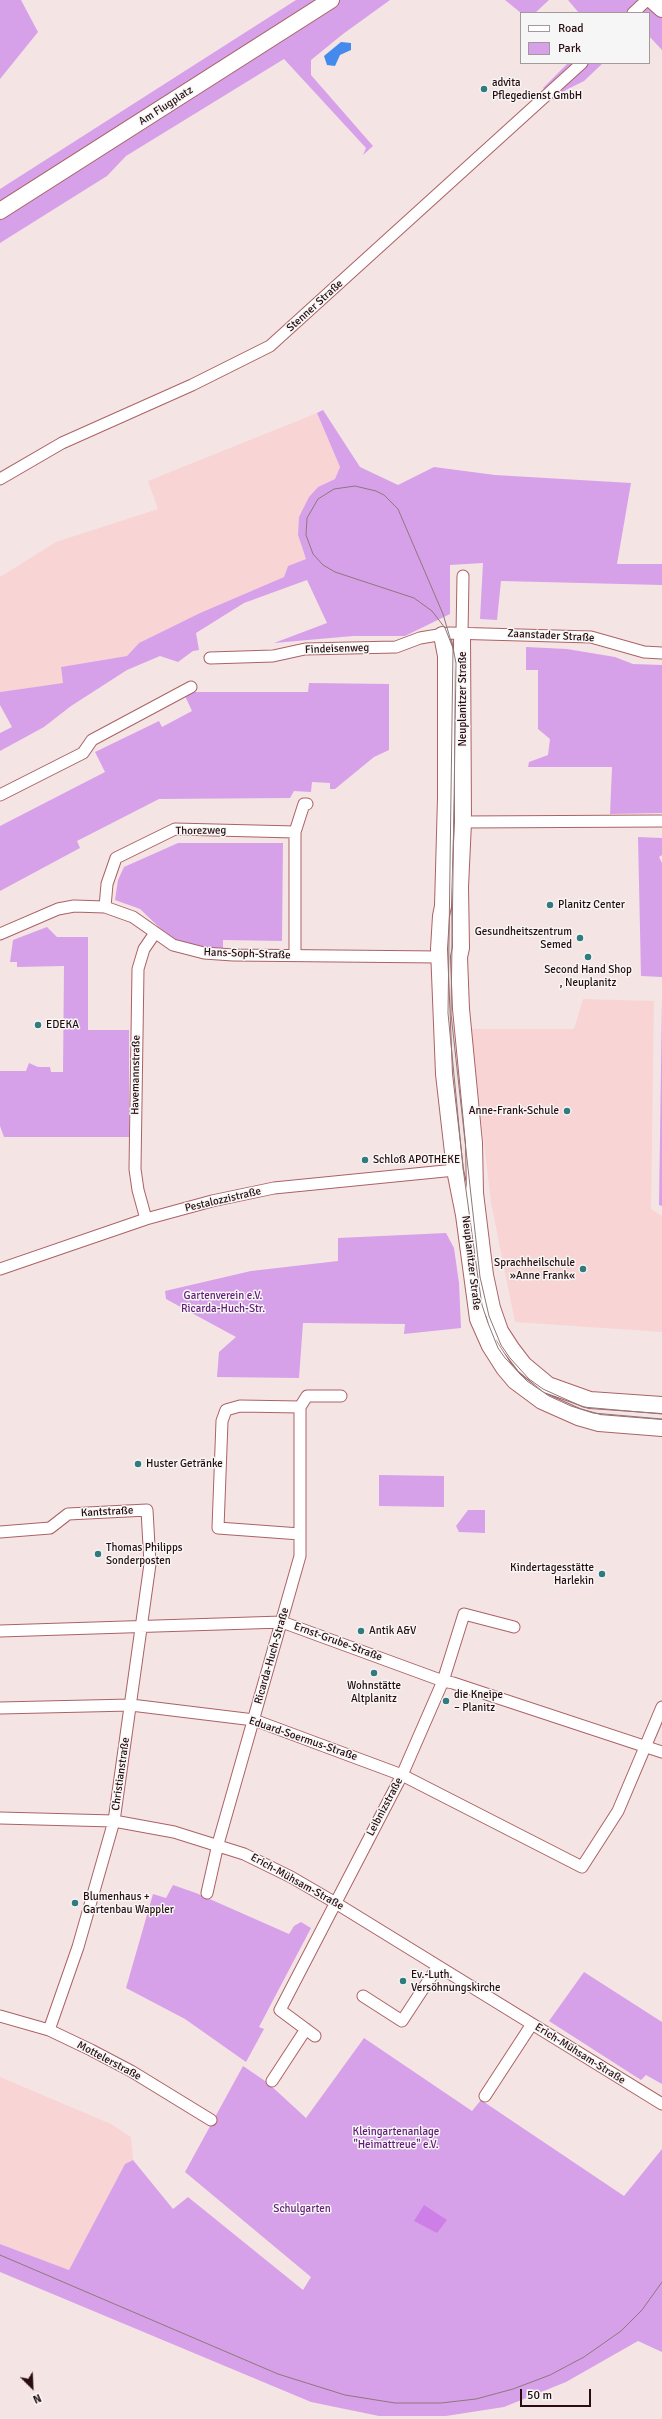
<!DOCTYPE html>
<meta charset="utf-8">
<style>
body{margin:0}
#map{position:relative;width:662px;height:2419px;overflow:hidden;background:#f5e4e4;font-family:Signika,sans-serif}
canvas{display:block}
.legend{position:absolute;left:520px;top:12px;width:130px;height:52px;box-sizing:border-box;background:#f6f6f6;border:1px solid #a4999a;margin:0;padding:5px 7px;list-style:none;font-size:12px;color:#290d0f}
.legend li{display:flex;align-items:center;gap:8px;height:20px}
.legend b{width:20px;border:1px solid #a4999a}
.north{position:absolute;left:12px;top:2367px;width:40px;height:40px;-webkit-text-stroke:3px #f6f6f6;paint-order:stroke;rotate:156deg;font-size:11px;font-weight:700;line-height:16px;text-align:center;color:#290d0f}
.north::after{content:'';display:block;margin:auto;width:14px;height:18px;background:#290d0f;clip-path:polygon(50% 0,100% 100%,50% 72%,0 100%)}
.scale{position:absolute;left:520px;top:2389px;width:71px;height:18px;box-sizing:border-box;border:2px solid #290d0f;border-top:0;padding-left:5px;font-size:12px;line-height:14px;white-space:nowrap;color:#290d0f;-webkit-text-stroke:3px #f6f6f6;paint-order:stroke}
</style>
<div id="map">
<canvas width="662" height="2419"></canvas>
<ul class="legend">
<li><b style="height:5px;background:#fff"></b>Road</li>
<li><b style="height:11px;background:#d7a1e9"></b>Park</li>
</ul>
<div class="north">N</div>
<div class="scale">50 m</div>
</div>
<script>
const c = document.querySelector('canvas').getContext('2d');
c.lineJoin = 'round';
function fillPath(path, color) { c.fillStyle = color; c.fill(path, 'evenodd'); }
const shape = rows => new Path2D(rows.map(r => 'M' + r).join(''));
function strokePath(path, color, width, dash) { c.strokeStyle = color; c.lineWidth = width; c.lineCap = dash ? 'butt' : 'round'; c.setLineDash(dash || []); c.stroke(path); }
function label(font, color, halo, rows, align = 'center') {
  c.font = font + ' Signika,sans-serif'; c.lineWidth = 3; c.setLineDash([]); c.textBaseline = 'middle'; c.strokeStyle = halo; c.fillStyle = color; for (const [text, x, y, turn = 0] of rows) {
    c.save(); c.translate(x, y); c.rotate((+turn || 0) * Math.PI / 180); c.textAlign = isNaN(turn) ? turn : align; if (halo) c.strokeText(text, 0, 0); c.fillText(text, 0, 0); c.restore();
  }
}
const built = shape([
 [317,413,340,467,335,479,318,487,298,535,306,559,288,566,284,577,200,613,139,643,127,656,61,667,64,683,0,692,0,577,56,542,158,509,148,481],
 [583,999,654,1001,651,1209,662,1216,662,1332,515,1322,491,1203,471,1029,574,1029],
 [0,2077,111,2124,131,2137,133,2160,125,2165,69,2270,0,2244]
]);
const green = shape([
 [0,0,21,0,38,32,0,79],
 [296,0,390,0,343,34,311,60,311,75,373,146,363,155,366,148,284,59,126,156,107,176,0,243,0,189],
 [505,0,549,0,535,13,521,13],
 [568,0,662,0,662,50,649,36,649,13,579,13],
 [568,63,603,63,584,81,566,90,554,100,543,88],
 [323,410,360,467,398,485,434,467,495,475,631,483,617,564,662,564,662,585,501,581,497,620,480,619,483,563,450,565,450,614,405,636,353,636,274,643,327,623,307,580,244,603,196,633,199,650,193,651,178,662,160,656,127,670,71,706,44,727,0,751,0,733,12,727,0,705,0,692,63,683,61,667,127,656,139,643,200,613,284,577,288,566,306,559,298,535,299,517,309,497,318,487,335,479,340,467,317,413],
 [526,647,567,649,615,657,633,664,662,665,662,813,610,814,612,767,528,767,529,762,548,755,550,739,538,729,538,670,526,670],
 [309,683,389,684,389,750,374,757,335,789,330,789,330,783,312,782,311,792,294,791,290,798,159,799,77,841,80,848,0,891,0,826,105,772,95,752,159,721,162,727,192,711,185,696,194,692,308,692],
 [638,837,662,838,662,855,659,857,662,863,662,977,641,976],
 [178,843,283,843,282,941,223,940,223,950,192,946,176,940,161,929,140,909,115,900,118,880,124,867],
 [47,927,57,937,88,937,88,1030,129,1030,129,1137,4,1137,0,1126,0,1071,26,1071,29,1063,38,1067,50,1067,51,1072,63,1072,64,966,17,967,17,962,10,962,13,940],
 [662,999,662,1206,659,1205],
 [446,1233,454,1248,459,1283,461,1328,404,1334,405,1324,303,1323,299,1378,217,1377,219,1352,236,1337,166,1299,165,1291,251,1271,338,1261,338,1238],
 [379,1475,444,1476,444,1507,379,1506],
 [468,1510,485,1510,485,1533,459,1532,456,1526],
 [173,1885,196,1893,289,1934,294,1926,301,1922,311,1928,259,2027,264,2029,246,2062,185,2019,126,1988,153,1894,166,1898],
 [584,1972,662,2022,662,2084,646,2075,641,2080,549,2021],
 [364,2038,472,2111,481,2100,624,2196,662,2149,662,2352,638,2341,566,2382,504,2407,446,2416,379,2416,311,2402,0,2272,0,2244,69,2270,125,2164,133,2160,173,2209,188,2197,303,2290,311,2277,185,2172,243,2066,268,2083,306,2118]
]);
const forest = shape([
 [424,2205,447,2220,437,2233,414,2221]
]);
const water = shape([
 [341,42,351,43,351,50,340,55,335,66,327,65,324,56]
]);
const street = shape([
 [633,13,647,0],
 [0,479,62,443,192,385,270,346,582,63],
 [462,634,463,576],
 [210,658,273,656,305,649,396,647,420,638,450,633,591,637,644,652,662,653],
 [0,795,83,753,92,740,191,687],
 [463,822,662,821],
 [105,907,107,884,116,858,175,829,295,832],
 [0,934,58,909,74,906,105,907,133,917,173,945,204,953,233,955,439,957],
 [295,955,295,832,304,804,307,804],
 [146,1219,138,1190,135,1169,138,969,144,949,155,933],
 [0,1269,146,1219,212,1201,274,1188,455,1170],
 [0,1532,50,1528,68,1514,147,1510,150,1564,114,1821,78,1947,49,2030],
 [300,1534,218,1528,222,1421,226,1410,240,1406,300,1407],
 [0,1631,282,1622,443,1681,453,1683,662,1752],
 [0,1708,131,1705,254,1720,402,1775,582,1867,618,1811,662,1707],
 [0,1818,114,1821,174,1832,244,1854,291,1877,334,1902,662,2104],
 [207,1893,218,1844,300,1556,300,1407,307,1396,341,1396],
 [363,1996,402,2021,438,1966],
 [0,2016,49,2030,91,2050,131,2071,211,2120],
 [315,2036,280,2010,402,1775,443,1681,464,1614,514,1627],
 [272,2081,306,2029],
 [485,2096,532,2024]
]);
const secondary = shape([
 [652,0,662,9],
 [0,211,331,0],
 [462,634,463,822,460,887,461,948,459,957,461,1009,474,1143,475,1193,485,1275,492,1308,500,1331,511,1348,524,1365,548,1385,590,1400,662,1405],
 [442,635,446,656,446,798,443,906,441,916,439,949,444,1074,455,1170,464,1215,478,1319,490,1346,504,1368,515,1381,542,1401,578,1417,599,1423,662,1428]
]);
const tram = shape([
 [662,1414,583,1407,543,1389,529,1379,510,1358,501,1345,489,1316,480,1277,451,1014,456,663,453,648,445,628,432,611,414,598,335,572,323,565,313,554,306,535,307,518,318,499,334,489,355,486,376,491,384,495,398,509,443,614,453,648,448,1013,463,1168,478,1278,482,1305,488,1323,498,1348,505,1358,527,1381,549,1396,571,1406,593,1413,662,1419],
 [0,2255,278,2374,345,2395,395,2403,441,2403,476,2399,513,2389,550,2375,584,2357,621,2331,642,2310,662,2282]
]);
const markers = [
 [484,89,4,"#327b7d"],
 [550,905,4,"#327b7d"],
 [580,938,4,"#327b7d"],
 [588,957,4,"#327b7d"],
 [38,1025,4,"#327b7d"],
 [567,1111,4,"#327b7d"],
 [365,1160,4,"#327b7d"],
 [583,1269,4,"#327b7d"],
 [138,1464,4,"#327b7d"],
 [98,1554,4,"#327b7d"],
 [602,1574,4,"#327b7d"],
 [361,1631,4,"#327b7d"],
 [374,1673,4,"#327b7d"],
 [446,1701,4,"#327b7d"],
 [75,1903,4,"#327b7d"],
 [403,1981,4,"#327b7d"]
];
const poiNames = [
 ["advita",492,83],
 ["Pflegedienst GmbH",492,96],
 ["Planitz Center",558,905],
 ["Gesundheitszentrum",572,932,"right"],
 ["Semed",572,945,"right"],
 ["Second Hand Shop",588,970,"center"],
 [", Neuplanitz",588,983,"center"],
 ["EDEKA",46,1025],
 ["Anne-Frank-Schule",559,1111,"right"],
 ["Schloß APOTHEKE",373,1160],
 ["Sprachheilschule",575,1263,"right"],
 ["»Anne Frank«",575,1276,"right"],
 ["Huster Getränke",146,1464],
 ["Thomas Philipps",106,1548],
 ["Sonderposten",106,1561],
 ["Kindertagesstätte",594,1568,"right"],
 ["Harlekin",594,1581,"right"],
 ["Antik A&V",369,1631],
 ["Wohnstätte",374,1686,"center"],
 ["Altplanitz",374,1699,"center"],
 ["die Kneipe",454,1695],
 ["– Planitz",454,1708],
 ["Blumenhaus +",83,1897],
 ["Gartenbau Wappler",83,1910],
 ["Ev.-Luth.",411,1975],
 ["Versöhnungskirche",411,1988]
];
const streetNames = [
 ["Am Flugplatz",166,106,-33],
 ["Stenner Straße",315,306,-42],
 ["Zaanstader Straße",551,636,3],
 ["Findeisenweg",337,649,-2],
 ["Neuplanitzer Straße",463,699,-90],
 ["Thorezweg",201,831,-1],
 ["Hans-Soph-Straße",247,954,2],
 ["Havemannstraße",136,1075,-89],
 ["Pestalozzistraße",223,1200,-13],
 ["Neuplanitzer Straße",471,1263,83],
 ["Kantstraße",107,1512,-3],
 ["Ernst-Grube-Straße",338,1642,20],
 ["Ricarda-Huch-Straße",272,1656,-74],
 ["Eduard-Soermus-Straße",303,1739,19],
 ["Christianstraße",121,1774,-82],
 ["Leibnizstraße",385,1807,-62],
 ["Erich-Mühsam-Straße",297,1882,29],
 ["Erich-Mühsam-Straße",580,2054,32],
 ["Mottelerstraße",109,2061,28]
];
const parkNames = [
 ["Gartenverein e.V.",223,1296],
 ["Ricarda-Huch-Str.",223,1309],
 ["Kleingartenanlage",396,2132],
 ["\"Heimattreue\" e.V.",396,2145],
 ["Schulgarten",302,2209]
];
fillPath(built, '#f9d4d4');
fillPath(green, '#d7a1e9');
fillPath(forest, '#ce7fe7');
fillPath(water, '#448aed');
strokePath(street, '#ab6265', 13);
strokePath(secondary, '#ab6265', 18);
strokePath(street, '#fff', 11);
strokePath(secondary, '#fff', 16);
strokePath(tram, '#8e7879', 1);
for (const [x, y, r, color] of markers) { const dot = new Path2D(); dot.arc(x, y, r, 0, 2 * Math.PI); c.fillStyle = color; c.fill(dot); strokePath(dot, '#f6f6f6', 1.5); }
label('11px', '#290d0f', '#f6f6f6', poiNames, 'left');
label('11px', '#290d0f', '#f6f6f6', streetNames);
label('11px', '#641b78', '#f6f6f6', parkNames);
</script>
